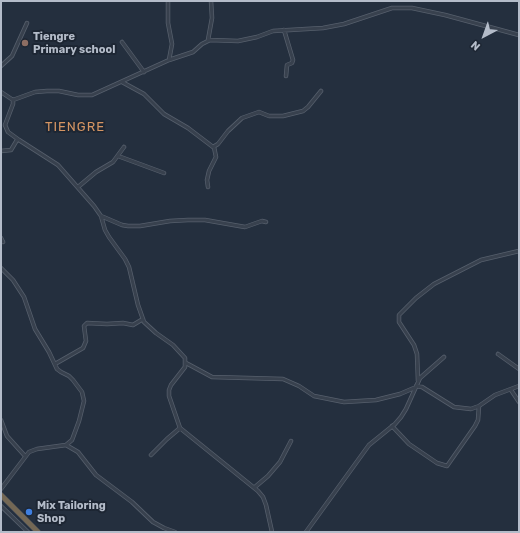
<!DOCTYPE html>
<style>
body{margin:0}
#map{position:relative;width:520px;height:533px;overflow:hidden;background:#242f3e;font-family:Rubik,sans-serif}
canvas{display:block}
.frame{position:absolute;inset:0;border:2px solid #b4bcc9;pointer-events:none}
.north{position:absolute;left:464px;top:16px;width:40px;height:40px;-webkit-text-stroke:3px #1d2633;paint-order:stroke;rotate:221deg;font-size:11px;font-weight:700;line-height:16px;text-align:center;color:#b4bcc9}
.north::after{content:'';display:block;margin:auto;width:14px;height:18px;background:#b4bcc9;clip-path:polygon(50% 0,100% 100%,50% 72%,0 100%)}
</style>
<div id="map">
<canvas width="520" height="533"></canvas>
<div class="frame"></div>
<div class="north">N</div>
</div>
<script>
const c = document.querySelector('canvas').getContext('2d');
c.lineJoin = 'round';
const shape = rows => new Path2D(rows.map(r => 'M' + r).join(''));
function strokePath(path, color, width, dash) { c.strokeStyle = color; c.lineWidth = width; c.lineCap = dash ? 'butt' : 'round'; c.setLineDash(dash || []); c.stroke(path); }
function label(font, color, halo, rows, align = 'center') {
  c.font = font + ' Rubik,sans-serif'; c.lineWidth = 4; c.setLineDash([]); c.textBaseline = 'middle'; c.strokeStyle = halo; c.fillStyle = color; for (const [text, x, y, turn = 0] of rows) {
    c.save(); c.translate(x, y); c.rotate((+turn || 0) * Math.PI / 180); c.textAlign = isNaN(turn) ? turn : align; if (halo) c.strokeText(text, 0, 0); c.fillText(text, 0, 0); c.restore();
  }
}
const street = shape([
 [168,1,168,23,172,44,169,60],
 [284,30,293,60,292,63,287,65,286,76],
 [208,40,212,18,211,1],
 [122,42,144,72],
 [1,66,12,56,27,23],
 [122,82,144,94,164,114,188,128,213,147,218,144,228,131,242,118,259,112,269,116,283,116,303,111,308,107,321,91],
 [1,92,13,100,13,104,5,125,8,132,19,140,58,165,94,206,101,216,105,230,109,237,125,259,129,267,138,305,144,322,156,333,173,345,185,358,185,367,171,385,169,390,169,396,180,428,258,491,263,497,266,505,272,532],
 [13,100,35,92,47,91,59,91,78,95,92,95,169,60,193,52,202,44,210,40,238,41,257,37,273,31,323,28,344,24,392,8,412,8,445,15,519,35],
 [1,151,11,150,17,140],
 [118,156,164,173],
 [78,187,96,172,113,162,124,147],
 [208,187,207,180,209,171,216,157,214,147],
 [101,216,122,225,128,226,140,226,170,221,188,220,205,220,245,227,262,221,266,222],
 [1,238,3,242],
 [1,268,13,280,24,297,35,329,49,352,57,369,61,372,69,376,73,380,82,392,84,401,79,421,72,440,66,445,37,449,29,452,1,489],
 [498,354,519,369],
 [186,363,212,377,283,379,299,386,314,396,344,402,376,400,400,394,414,388],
 [55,364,83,348,86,341,84,326,87,323,107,324,123,323,133,325,143,319],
 [418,381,417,354,414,345,399,322,399,315,416,298,434,284,481,260,519,251],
 [416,386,422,387,454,407,471,409,479,406,495,395,519,386],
 [511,390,519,402],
 [1,420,7,436,25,456],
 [392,426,409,444,437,463,447,466,475,426,478,420,479,406],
 [66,445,78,452,96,475,132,502,153,522,164,528,175,532],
 [151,455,167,439,180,428],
 [255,487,268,476,280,462,291,441],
 [1,506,28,532],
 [306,532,369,445,395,424,401,417,406,409,420,378,444,357]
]);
const highway = shape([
 [1,495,38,532]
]);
const markers = [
 [25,43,4,"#8d6e63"],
 [29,512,4,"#3f7fe0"]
];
const poiNames = [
 ["Tiengre",33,37],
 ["Primary school",33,50],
 ["Mix Tailoring",37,506],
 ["Shop",37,519]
];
const quarterNames = [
 ["TIENGRE",75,127]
];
strokePath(street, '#565f6c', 4.5);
strokePath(highway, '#434c59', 6);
strokePath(street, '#38414e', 3);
strokePath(highway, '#746855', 5);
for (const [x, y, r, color] of markers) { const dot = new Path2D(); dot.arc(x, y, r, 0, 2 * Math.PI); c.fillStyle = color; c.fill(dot); strokePath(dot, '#1d2633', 1.5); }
label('bold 11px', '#b4bcc9', '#1d2633', poiNames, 'left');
c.letterSpacing = '1px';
label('13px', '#d59563', '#1d2633', quarterNames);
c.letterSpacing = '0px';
</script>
